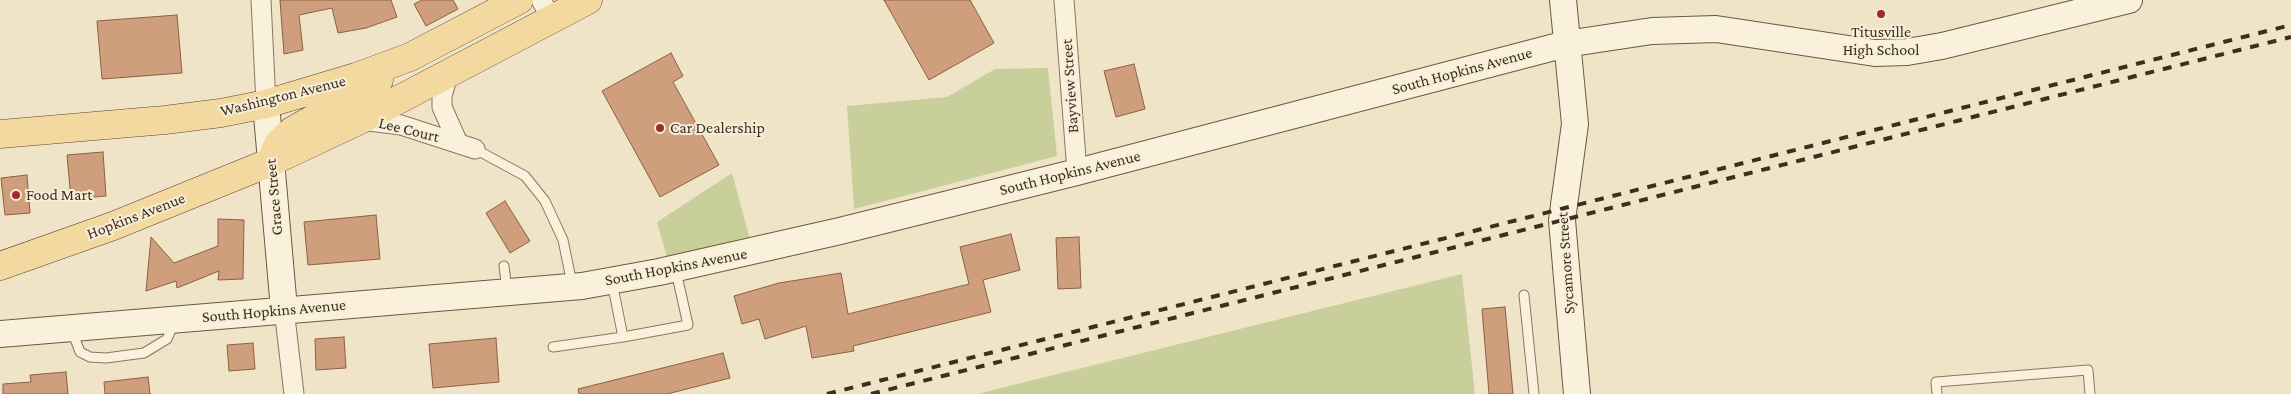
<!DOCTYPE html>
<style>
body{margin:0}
canvas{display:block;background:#f0e4c8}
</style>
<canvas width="2291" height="394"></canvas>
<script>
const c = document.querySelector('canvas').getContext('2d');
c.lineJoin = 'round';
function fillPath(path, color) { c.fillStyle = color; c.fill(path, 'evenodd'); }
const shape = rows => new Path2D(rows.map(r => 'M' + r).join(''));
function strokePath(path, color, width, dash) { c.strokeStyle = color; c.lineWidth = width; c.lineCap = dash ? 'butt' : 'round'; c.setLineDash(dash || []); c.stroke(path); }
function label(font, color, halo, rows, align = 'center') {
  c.font = font + ' "Crimson Pro",serif'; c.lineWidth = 4; c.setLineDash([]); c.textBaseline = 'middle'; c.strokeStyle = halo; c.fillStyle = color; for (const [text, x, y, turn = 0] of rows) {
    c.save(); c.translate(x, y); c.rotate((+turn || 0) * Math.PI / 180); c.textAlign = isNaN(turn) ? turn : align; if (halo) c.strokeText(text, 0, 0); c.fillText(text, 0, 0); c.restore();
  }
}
const green = shape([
 [1048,68,1057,156,854,209,847,106,947,97,995,69],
 [732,173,750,239,667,258,657,222],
 [1462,274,1475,394,980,394,981,393]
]);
const building = shape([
 [280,0,391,0,397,17,366,28,338,33,332,8,299,15,303,50,284,54,280,0],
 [422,0,453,0,458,9,426,26,414,4,422,0],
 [884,0,970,0,994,43,929,80,884,0],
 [177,15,182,73,102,79,97,21,177,15],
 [671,53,683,76,673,82,719,165,660,197,602,91,671,53],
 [1134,64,1145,109,1116,117,1104,71,1134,64],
 [103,152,106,196,71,199,67,155,103,152],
 [27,175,30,213,5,215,1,178,27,175],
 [505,201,530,241,510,253,486,213,505,201],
 [376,215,380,259,308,265,304,222,376,215],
 [218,219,244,220,243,279,218,280,219,271,177,288,176,281,146,291,151,237,174,263,218,246,218,219],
 [1011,234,1020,270,983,280,991,312,853,346,854,351,812,358,806,326,765,339,759,319,742,324,734,296,779,283,841,273,848,314,969,284,960,247,1011,234],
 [1079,237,1081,288,1058,289,1056,238,1079,237],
 [1505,307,1513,394,1489,394,1482,309,1505,307],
 [344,337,346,368,316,370,315,339,344,337],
 [496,338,499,382,433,388,429,344,496,338],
 [253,343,255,369,229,371,227,345,253,343],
 [723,353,730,378,667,394,579,394,578,389,723,353],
 [66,372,68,394,3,394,3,384,31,382,30,375,66,372],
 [148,377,150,394,105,394,104,382,148,377]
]);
const lane = shape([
 [475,149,525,176,545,201,563,240,572,284],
 [504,266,507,290],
 [612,282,623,337,688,325,676,271],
 [1524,295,1534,394],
 [72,331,80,352,90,357,106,358,144,353,167,339,174,323],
 [553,347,623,337],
 [1937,394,1936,382,2088,370,2090,394]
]);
const street = shape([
 [261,0,266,104],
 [541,0,552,19],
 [1064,0,1077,172],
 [448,75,442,96,442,107,458,143],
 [361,120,401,125,475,149],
 [284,309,294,394]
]);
const secondary = shape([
 [1563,0,1575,124,1562,220,1577,394],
 [266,104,284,309],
 [0,334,582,286,659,272,840,231,1077,172,1566,44,1652,31,1716,29,1875,53,1907,52,1942,46,2129,0]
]);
const primary = shape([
 [0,134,165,120,221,113,266,104,356,77,410,57,519,0],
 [272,160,278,144,292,131,363,91,379,80],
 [0,266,113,226,271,162,360,120,588,0]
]);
const rail = shape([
 [827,394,2291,25],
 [871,394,2291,37]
]);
const markers = [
 [1881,14,5,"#9e2a2b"],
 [660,128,5,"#9e2a2b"],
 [16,195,5,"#9e2a2b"]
];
const poiNames = [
 ["Titusville",1881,32,"center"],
 ["High School",1881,50,"center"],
 ["Car Dealership",670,128],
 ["Food Mart",26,195]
];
const streetNames = [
 ["South Hopkins Avenue",1462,71,-15],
 ["Bayview Street",1070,86,-94],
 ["Washington Avenue",283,96,-14],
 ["Lee Court",409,130,14],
 ["South Hopkins Avenue",1070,173,-14],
 ["Grace Street",274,197,-95],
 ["Hopkins Avenue",136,216,-21],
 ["Sycamore Street",1566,263,-94],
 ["South Hopkins Avenue",676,267,-11],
 ["South Hopkins Avenue",274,311,-5]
];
fillPath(green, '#c9cf9b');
fillPath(building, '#cf9f7d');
strokePath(building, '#8d5f41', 1);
strokePath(lane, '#8d765c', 11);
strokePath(street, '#8d765c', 21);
strokePath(secondary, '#6f573f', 28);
strokePath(primary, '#5b4430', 29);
strokePath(lane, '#faf1dc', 9);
strokePath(street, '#faf1dc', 19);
strokePath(secondary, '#faf1dc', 26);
strokePath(primary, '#f3d9a0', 28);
strokePath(rail, '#3d2e20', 4, [9, 9]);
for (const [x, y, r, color] of markers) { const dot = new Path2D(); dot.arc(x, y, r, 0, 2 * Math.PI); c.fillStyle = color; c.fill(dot); strokePath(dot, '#f7eed8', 2); }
label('16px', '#3d2e20', '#f7eed8', poiNames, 'left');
label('16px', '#3d2e20', '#f7eed8', streetNames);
</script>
